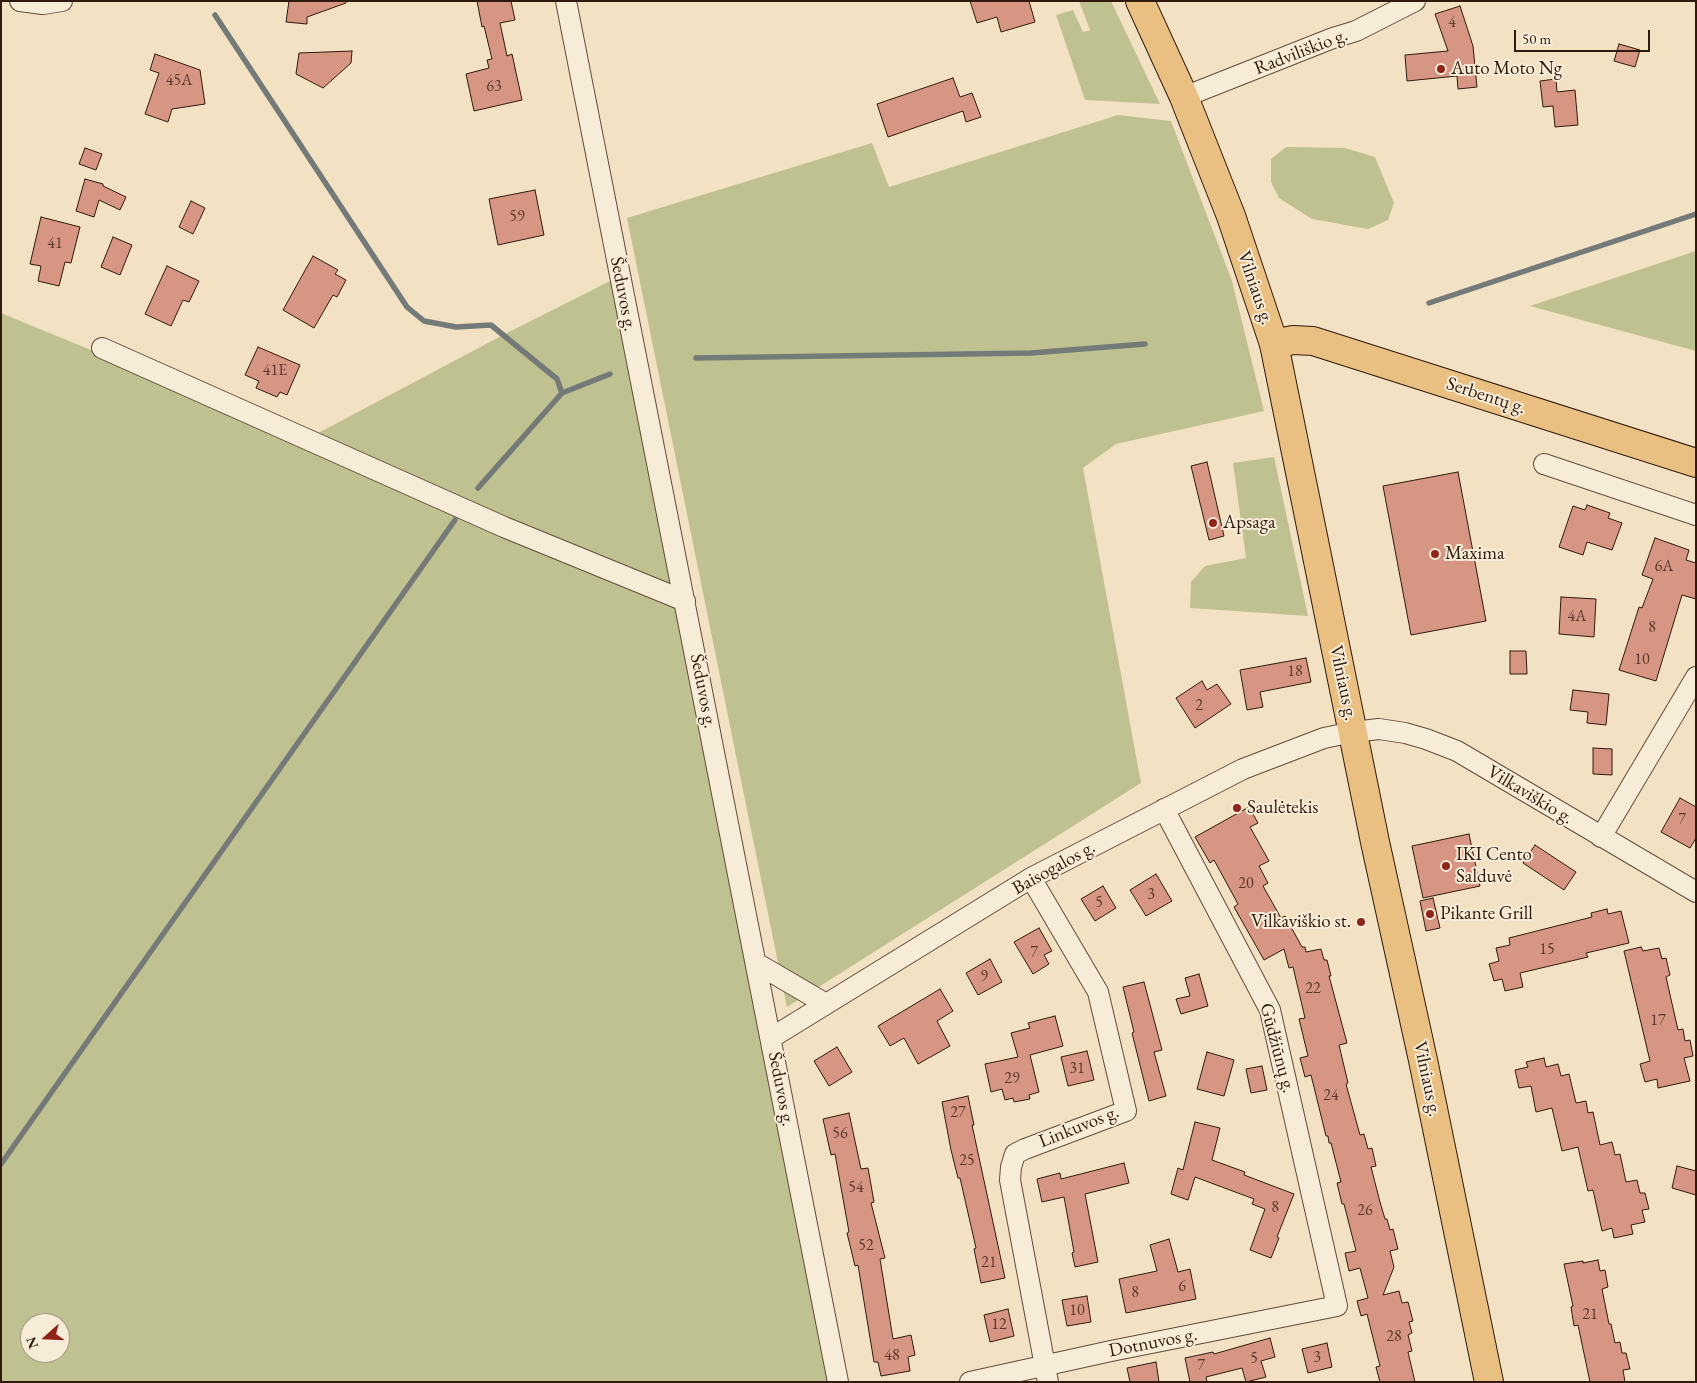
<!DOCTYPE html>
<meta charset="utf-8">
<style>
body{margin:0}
#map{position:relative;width:1697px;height:1383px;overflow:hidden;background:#f3e1c3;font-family:"EB Garamond",serif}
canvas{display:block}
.frame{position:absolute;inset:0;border:2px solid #301a0d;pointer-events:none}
.north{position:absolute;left:20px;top:1313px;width:50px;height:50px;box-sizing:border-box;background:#f7ecd8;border:1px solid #a79887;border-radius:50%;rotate:250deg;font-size:14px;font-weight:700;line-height:20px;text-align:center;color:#301a0d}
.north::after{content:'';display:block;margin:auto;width:18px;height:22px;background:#8f2418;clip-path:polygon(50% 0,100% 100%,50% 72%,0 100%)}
.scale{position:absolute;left:1514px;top:30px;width:136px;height:22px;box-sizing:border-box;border:2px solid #301a0d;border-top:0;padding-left:6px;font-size:15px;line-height:18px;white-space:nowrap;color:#301a0d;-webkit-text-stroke:4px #f7ecd8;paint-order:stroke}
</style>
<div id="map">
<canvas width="1697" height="1383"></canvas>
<div class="frame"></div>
<div class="north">N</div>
<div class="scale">50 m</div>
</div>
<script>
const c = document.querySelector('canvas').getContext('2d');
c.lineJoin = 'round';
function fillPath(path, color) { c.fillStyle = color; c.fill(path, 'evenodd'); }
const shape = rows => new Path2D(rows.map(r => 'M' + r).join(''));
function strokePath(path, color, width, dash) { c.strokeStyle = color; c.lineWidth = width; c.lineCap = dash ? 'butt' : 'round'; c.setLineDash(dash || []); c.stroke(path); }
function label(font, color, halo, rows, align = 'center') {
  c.font = font + ' "EB Garamond",serif'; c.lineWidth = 4; c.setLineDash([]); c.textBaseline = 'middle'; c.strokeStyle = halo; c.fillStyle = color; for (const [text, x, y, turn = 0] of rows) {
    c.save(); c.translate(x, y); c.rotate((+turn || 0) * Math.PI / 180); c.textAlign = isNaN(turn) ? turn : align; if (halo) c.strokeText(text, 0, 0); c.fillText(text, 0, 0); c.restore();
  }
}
const green = shape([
 [1079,1,1111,1,1160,104,1085,100,1056,15,1073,10,1083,32,1090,30],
 [1118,115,1171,121,1232,281,1264,411,1116,444,1083,468,1141,783,787,1007,627,218,872,143,889,187],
 [1286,147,1345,148,1375,157,1394,203,1388,220,1368,229,1312,219,1279,198,1271,182,1271,159],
 [1696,251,1696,351,1530,306],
 [620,276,838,1382,1,1382,1,313,307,439,503,335],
 [30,1323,60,1323,60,1353,30,1353],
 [1274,457,1308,616,1190,608,1191,582,1205,566,1246,558,1233,463]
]);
const stream = shape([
 [215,15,407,307,424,321,456,327,491,325,557,379,562,393],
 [1429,303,1696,214],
 [696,358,1031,353,1145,344],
 [478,488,562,393,610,374],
 [1,1164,455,520]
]);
const building = shape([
 [289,1,346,1,346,3,307,17,307,24,286,22,289,1],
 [477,1,511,1,515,20,500,23,507,56,512,54,522,100,474,111,466,74,489,68,487,60,492,59,484,26,482,27,477,1],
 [970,1,1029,1,1035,22,1001,32,997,17,977,23,970,1],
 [1460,6,1473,46,1477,87,1458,89,1457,76,1407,81,1405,55,1448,51,1435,14,1460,6],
 [1619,44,1640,50,1635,67,1614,61,1619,44],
 [352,51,351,63,323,88,296,74,299,53,352,51],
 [155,54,200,70,205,104,172,109,168,122,145,114,159,73,150,70,155,54],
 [953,78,960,97,972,93,981,117,966,122,963,111,888,137,877,104,953,78],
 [1556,79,1557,92,1575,90,1578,125,1555,127,1553,106,1543,107,1540,81,1556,79],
 [85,148,102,154,96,170,79,164,85,148],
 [85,179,103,184,103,186,126,197,120,210,99,200,94,217,76,211,85,179],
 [535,190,544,235,498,245,489,199,535,190],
 [191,201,205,208,193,234,179,227,191,201],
 [41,217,80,227,71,263,65,262,59,286,38,281,41,266,30,264,41,217],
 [113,237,132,245,120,275,101,267,113,237],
 [313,256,338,270,335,274,346,280,337,297,333,295,314,328,283,310,313,256],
 [167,266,199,281,189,302,183,300,171,326,145,314,167,266],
 [258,347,300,365,287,395,280,392,277,397,256,388,259,381,245,375,258,347],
 [1207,462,1224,536,1209,540,1191,466,1207,462],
 [1458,472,1486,621,1411,635,1383,486,1458,472],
 [1587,505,1610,513,1608,518,1622,523,1612,550,1587,542,1583,555,1559,547,1573,506,1585,510,1587,505],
 [1655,538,1689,550,1686,560,1696,563,1696,599,1682,595,1656,681,1619,670,1639,607,1642,608,1653,579,1642,575,1655,538],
 [1561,597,1596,599,1594,637,1559,634,1561,597],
 [1510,651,1526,651,1527,674,1510,674,1510,651],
 [1306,658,1311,682,1260,692,1263,707,1247,710,1240,670,1306,658],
 [1202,681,1207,690,1217,684,1231,704,1195,728,1176,698,1202,681],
 [1573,690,1609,694,1606,725,1587,723,1588,712,1570,710,1573,690],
 [1593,748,1612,749,1612,775,1593,774,1593,748],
 [1680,798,1696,807,1696,838,1690,848,1661,832,1680,798],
 [1249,807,1258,823,1250,827,1269,861,1259,866,1268,883,1263,886,1281,918,1285,916,1302,947,1305,947,1306,952,1321,949,1324,960,1327,960,1331,976,1329,976,1347,1043,1339,1045,1348,1083,1346,1084,1360,1135,1364,1134,1368,1149,1372,1148,1376,1166,1371,1167,1380,1202,1385,1219,1387,1219,1390,1230,1393,1229,1398,1249,1390,1251,1394,1267,1383,1295,1399,1291,1402,1303,1408,1302,1413,1321,1409,1322,1412,1333,1408,1335,1412,1351,1408,1352,1415,1382,1380,1382,1376,1367,1380,1366,1367,1314,1361,1316,1357,1301,1368,1298,1360,1268,1349,1271,1345,1253,1356,1251,1344,1204,1342,1204,1337,1183,1341,1182,1331,1143,1329,1143,1328,1136,1326,1136,1311,1075,1305,1077,1300,1058,1308,1056,1299,1019,1305,1018,1293,967,1289,968,1284,949,1264,960,1234,907,1238,904,1214,860,1210,863,1195,837,1249,807],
 [1469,834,1480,886,1423,898,1412,846,1469,834],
 [1535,845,1576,872,1564,890,1523,863,1535,845],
 [1156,874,1172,901,1146,916,1130,890,1156,874],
 [1103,886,1116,908,1095,921,1081,899,1103,886],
 [1433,898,1440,928,1426,931,1420,901,1433,898],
 [1607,909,1608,914,1621,911,1629,943,1586,953,1588,957,1520,973,1523,987,1505,991,1502,979,1494,981,1489,964,1499,961,1496,948,1510,945,1509,938,1592,917,1591,913,1607,909],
 [1039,928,1052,951,1044,955,1049,964,1033,974,1014,942,1039,928],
 [1641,947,1643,951,1659,948,1662,959,1666,958,1670,975,1666,977,1678,1030,1683,1029,1685,1041,1690,1040,1693,1056,1684,1058,1690,1081,1658,1088,1657,1079,1645,1082,1640,1064,1650,1061,1624,951,1641,947],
 [990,959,1002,982,978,995,966,973,990,959],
 [1199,974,1208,1006,1181,1014,1176,999,1190,996,1185,978,1199,974],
 [1144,982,1162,1050,1154,1052,1166,1096,1149,1101,1132,1033,1134,1032,1123,987,1144,982],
 [940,989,953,1011,937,1021,950,1046,918,1064,904,1038,890,1046,878,1026,940,989],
 [1055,1016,1063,1046,1030,1055,1039,1092,1029,1095,1030,1099,1014,1102,1013,1098,1005,1100,1002,1089,991,1092,985,1064,1018,1057,1011,1033,1030,1028,1028,1023,1055,1016],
 [837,1047,852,1072,829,1086,814,1061,837,1047],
 [1087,1051,1094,1080,1068,1086,1061,1057,1087,1051],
 [1207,1052,1234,1060,1224,1096,1197,1089,1207,1052],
 [1544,1058,1546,1067,1558,1064,1561,1076,1569,1074,1576,1103,1586,1101,1588,1113,1593,1112,1600,1145,1612,1142,1615,1155,1620,1154,1626,1182,1637,1180,1640,1193,1645,1193,1649,1209,1642,1210,1645,1222,1631,1225,1633,1234,1614,1238,1612,1228,1602,1231,1593,1190,1588,1191,1578,1147,1562,1151,1552,1108,1536,1112,1531,1086,1519,1088,1515,1070,1528,1067,1526,1062,1544,1058],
 [1262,1066,1267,1090,1251,1093,1246,1069,1262,1066],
 [968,1096,974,1125,972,1125,1005,1278,981,1283,974,1249,976,1248,960,1178,958,1178,951,1150,942,1102,968,1096],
 [849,1113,861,1169,868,1168,874,1202,871,1203,885,1258,880,1259,893,1339,911,1335,915,1355,908,1357,910,1371,881,1376,878,1362,874,1362,858,1265,855,1266,847,1233,849,1232,835,1154,831,1155,823,1119,849,1113],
 [1195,1122,1220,1128,1212,1160,1245,1172,1244,1175,1294,1194,1277,1237,1279,1238,1271,1258,1250,1250,1265,1209,1252,1204,1254,1199,1195,1177,1188,1200,1171,1194,1178,1168,1183,1170,1195,1122],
 [1124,1163,1129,1183,1085,1194,1098,1262,1075,1267,1072,1253,1074,1252,1064,1197,1042,1202,1037,1179,1060,1173,1061,1179,1124,1163],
 [1677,1166,1696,1171,1696,1195,1672,1188,1677,1166],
 [1169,1239,1178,1272,1190,1269,1196,1299,1126,1313,1119,1279,1157,1271,1150,1245,1169,1239],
 [1598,1260,1600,1271,1605,1270,1608,1287,1602,1289,1609,1324,1611,1324,1615,1343,1620,1342,1622,1353,1626,1353,1630,1369,1623,1370,1625,1382,1590,1382,1578,1325,1574,1326,1571,1307,1573,1306,1564,1264,1583,1261,1583,1263,1598,1260],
 [1087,1296,1091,1322,1067,1326,1062,1300,1087,1296],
 [1008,1309,1014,1336,990,1342,984,1315,1008,1309],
 [1270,1338,1275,1357,1261,1361,1266,1377,1246,1382,1242,1368,1206,1377,1207,1382,1190,1382,1185,1358,1213,1352,1214,1354,1270,1338],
 [1327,1343,1332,1367,1308,1373,1302,1349,1327,1343],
 [1156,1362,1159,1382,1130,1382,1127,1368,1156,1362]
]);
const minor = shape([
 [20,1,43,4,62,1],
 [566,1,838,1382],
 [1184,97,1333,38,1356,31,1415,1],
 [102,348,504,527,685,601],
 [1544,464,1696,515],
 [1601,837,1696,677],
 [1031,878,1098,992,1126,1111,1025,1149,1015,1154,1011,1167,1010,1180,1048,1382],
 [756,963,826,1004],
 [771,1038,1031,878,1243,769,1324,738,1353,732,1379,729,1405,733,1426,739,1457,751,1696,892],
 [970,1382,1111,1351,1337,1306,1270,1010,1164,809]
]);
const primary = shape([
 [1274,344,1293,340,1313,341,1696,463]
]);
const trunk = shape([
 [1140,1,1184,97,1231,216,1274,344,1375,842,1423,1060,1489,1382]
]);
const markers = [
 [1441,69,5,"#8f2418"],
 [1213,523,5,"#8f2418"],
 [1435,554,5,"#8f2418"],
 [1237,808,5,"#8f2418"],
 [1446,866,5,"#8f2418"],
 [1430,914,5,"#8f2418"],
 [1361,922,5,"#8f2418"]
];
const numberNames = [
 ["4",1452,23],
 ["45A",179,81],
 ["63",494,87],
 ["59",517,217],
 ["41",55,244],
 ["41E",275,371],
 ["6A",1664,567],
 ["4A",1577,617],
 ["8",1652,628],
 ["10",1642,660],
 ["18",1295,672],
 ["2",1199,706],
 ["7",1682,820],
 ["20",1246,884],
 ["3",1151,895],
 ["5",1099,903],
 ["15",1547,950],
 ["7",1034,953],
 ["9",984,977],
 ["22",1313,989],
 ["17",1658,1021],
 ["31",1077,1069],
 ["29",1012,1079],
 ["24",1331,1096],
 ["27",958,1113],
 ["56",840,1134],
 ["25",967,1161],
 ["54",856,1188],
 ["8",1275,1208],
 ["26",1365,1211],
 ["52",866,1246],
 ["21",989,1263],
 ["6",1182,1287],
 ["8",1135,1293],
 ["10",1077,1311],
 ["21",1590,1315],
 ["12",999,1325],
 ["28",1394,1337],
 ["48",892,1356],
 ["3",1317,1358],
 ["5",1254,1359],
 ["7",1201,1366]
];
const streetNames = [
 ["Radviliškio g.",1301,52,-21],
 ["Vilniaus g.",1255,288,71],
 ["Šeduvos g.",623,294,79],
 ["Serbentų g.",1486,396,18],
 ["Vilniaus g.",1343,683,78],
 ["Šeduvos g.",703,691,79],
 ["Vilkaviškio g.",1530,795,31],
 ["Baisogalos g.",1054,868,-29],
 ["Gūdžiūnų g.",1277,1048,75],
 ["Vilniaus g.",1427,1079,78],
 ["Šeduvos g.",781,1089,79],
 ["Linkuvos g.",1079,1127,-22],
 ["Dotnuvos g.",1153,1343,-11]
];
const poiNames = [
 ["Auto Moto Ng",1451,69],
 ["Apsaga",1223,523],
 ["Maxima",1445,554],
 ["Saulėtekis",1247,808],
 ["IKI Cento",1456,855],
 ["Salduvė",1456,877],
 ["Pikante Grill",1440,914],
 ["Vilkaviškio st.",1351,922,"right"]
];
fillPath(green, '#c0c190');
strokePath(stream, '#747a78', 5.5);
fillPath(building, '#d69683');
strokePath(building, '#301a0d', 1);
strokePath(minor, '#614c3a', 22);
strokePath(primary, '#301a0d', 30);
strokePath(trunk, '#301a0d', 30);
strokePath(minor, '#f7ecd8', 20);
strokePath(primary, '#eac082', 28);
strokePath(trunk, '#eac082', 28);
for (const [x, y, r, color] of markers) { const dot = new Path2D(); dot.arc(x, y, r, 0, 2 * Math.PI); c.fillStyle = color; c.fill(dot); strokePath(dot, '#f7ecd8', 2); }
label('16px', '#5a392a', null, numberNames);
label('19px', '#301a0d', '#f7ecd8', streetNames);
label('19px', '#301a0d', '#f7ecd8', poiNames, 'left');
</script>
